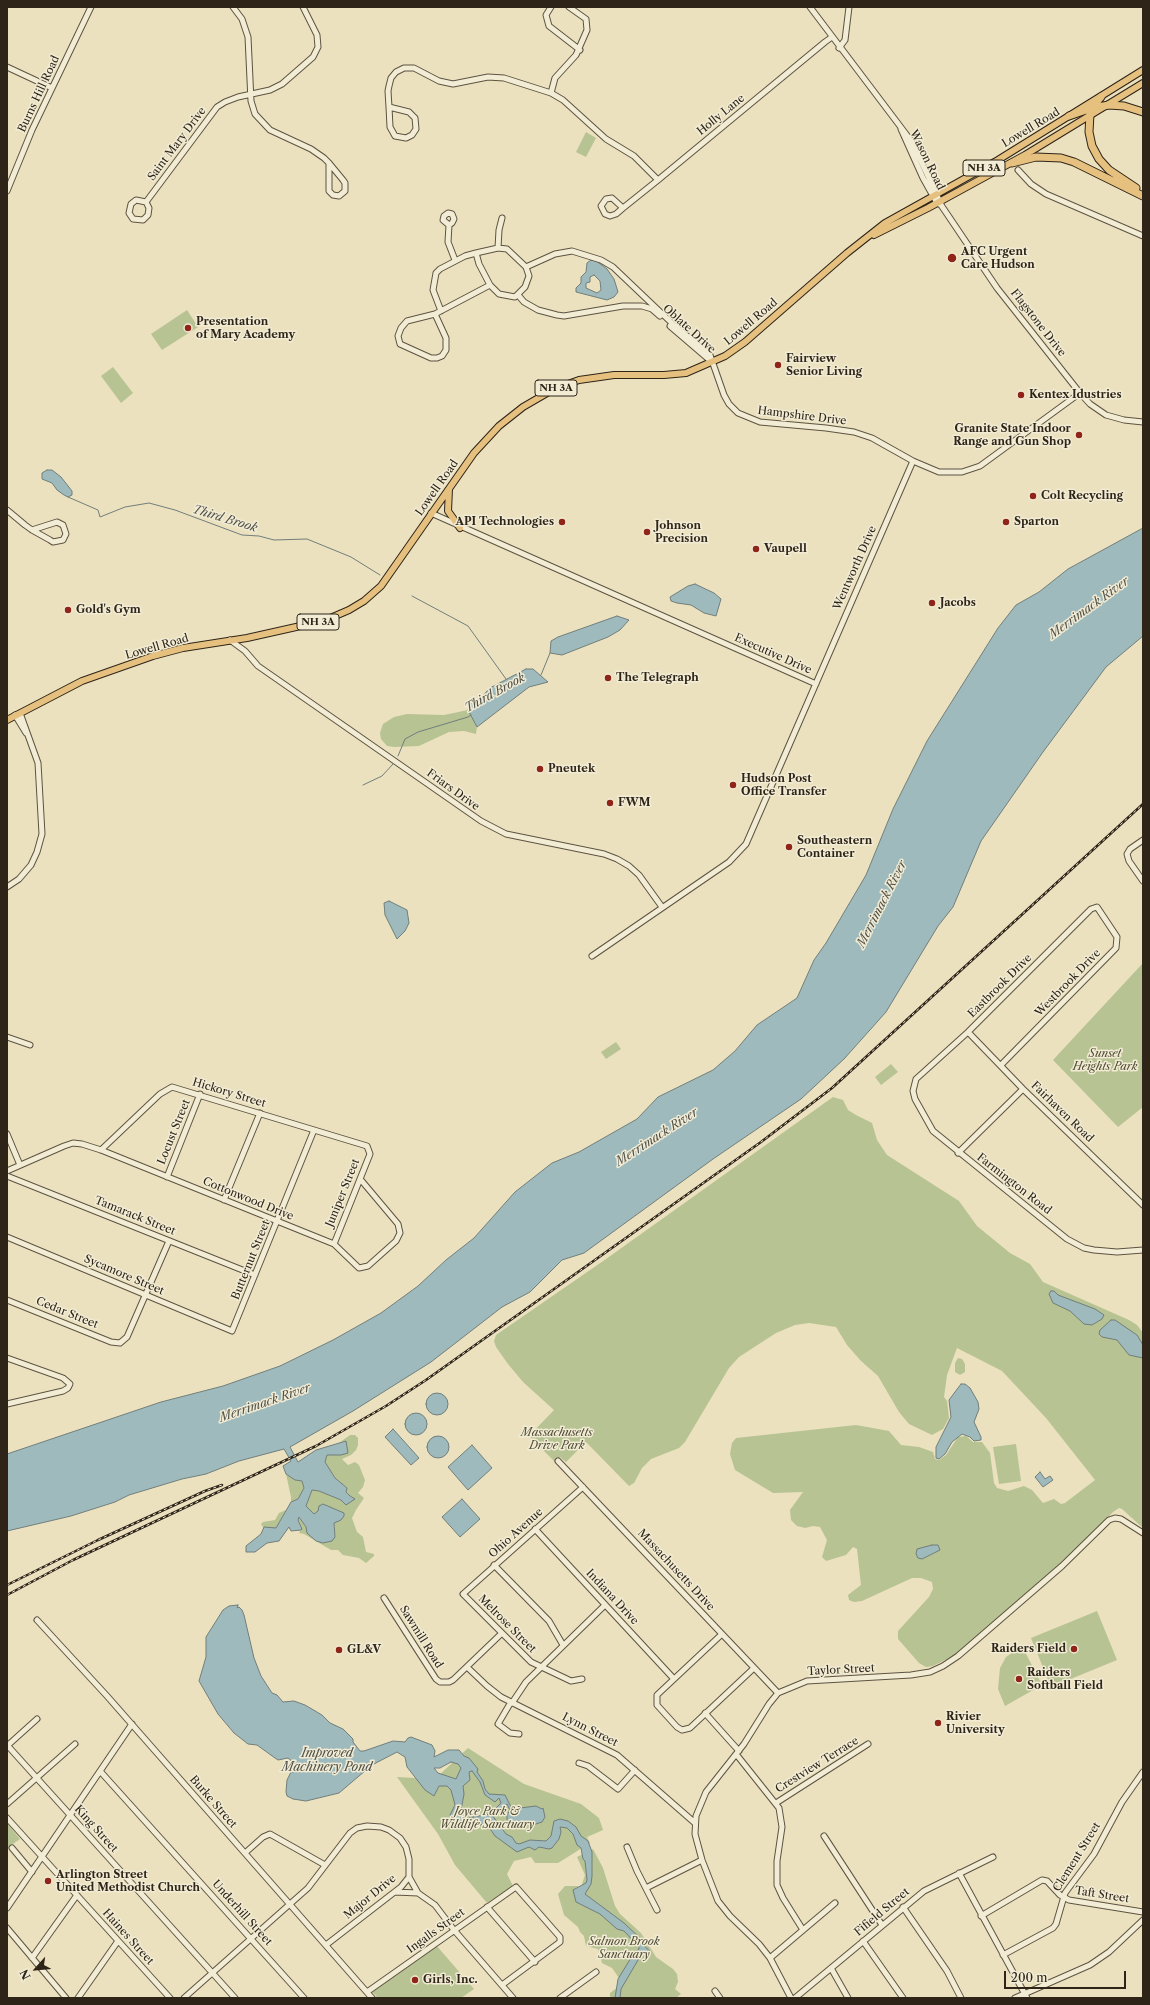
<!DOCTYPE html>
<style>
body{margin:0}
#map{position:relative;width:1150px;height:2005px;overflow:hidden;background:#ebe1be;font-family:"Libre Caslon Text",serif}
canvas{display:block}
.frame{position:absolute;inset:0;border:8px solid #2e2418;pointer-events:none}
.north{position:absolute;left:16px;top:1949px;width:40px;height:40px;-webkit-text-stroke:3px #f2ecd5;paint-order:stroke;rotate:243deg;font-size:11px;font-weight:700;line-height:16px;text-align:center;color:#2e2418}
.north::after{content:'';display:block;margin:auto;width:14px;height:18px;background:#2e2418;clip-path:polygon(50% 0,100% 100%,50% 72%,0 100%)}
.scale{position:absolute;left:1004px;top:1971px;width:122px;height:18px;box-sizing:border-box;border:2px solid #2e2418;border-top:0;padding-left:5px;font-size:12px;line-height:14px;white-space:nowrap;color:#2e2418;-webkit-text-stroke:3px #f2ecd5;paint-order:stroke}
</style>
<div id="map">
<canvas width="1150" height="2005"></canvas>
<div class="frame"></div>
<div class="north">N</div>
<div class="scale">200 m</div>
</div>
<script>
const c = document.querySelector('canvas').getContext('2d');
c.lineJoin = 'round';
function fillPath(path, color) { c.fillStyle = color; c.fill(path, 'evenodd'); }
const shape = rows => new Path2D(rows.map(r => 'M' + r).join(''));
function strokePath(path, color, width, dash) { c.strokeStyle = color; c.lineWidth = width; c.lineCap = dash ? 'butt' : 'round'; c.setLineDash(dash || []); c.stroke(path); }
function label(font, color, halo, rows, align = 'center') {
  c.font = font + ' "Libre Caslon Text",serif'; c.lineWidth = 3; c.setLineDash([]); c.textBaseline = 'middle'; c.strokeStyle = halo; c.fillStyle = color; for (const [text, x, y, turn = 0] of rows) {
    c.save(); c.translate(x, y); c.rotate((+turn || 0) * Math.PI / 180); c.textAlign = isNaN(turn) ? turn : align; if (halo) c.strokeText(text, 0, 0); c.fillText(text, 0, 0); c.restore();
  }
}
const green = shape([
 [586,132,596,138,586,157,576,152],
 [187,310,198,327,162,350,151,334],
 [113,367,133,393,121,403,101,376],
 [468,710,477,727,476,734,464,731,449,732,419,746,394,747,387,746,381,739,380,733,383,724,394,717,407,714,444,715],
 [1143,963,1143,1107,1118,1127,1053,1060],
 [616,1042,621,1049,606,1059,601,1052],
 [891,1064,898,1072,881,1085,875,1077],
 [833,1097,843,1100,848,1110,856,1115,872,1123,877,1140,887,1155,959,1201,977,1226,1010,1253,1030,1264,1043,1282,1129,1320,1137,1325,1143,1333,1143,1528,1122,1509,1119,1508,1113,1512,1074,1552,1002,1615,955,1655,933,1666,926,1667,919,1663,898,1639,898,1631,929,1597,933,1589,932,1582,921,1578,912,1578,862,1601,854,1602,849,1600,848,1595,861,1585,857,1549,853,1547,846,1555,826,1561,822,1557,827,1540,820,1527,813,1526,805,1528,797,1526,791,1520,790,1510,803,1492,773,1493,735,1470,730,1454,732,1443,736,1438,856,1425,889,1431,901,1445,919,1447,933,1452,935,1459,939,1460,946,1455,958,1437,966,1436,973,1442,982,1442,990,1453,994,1483,997,1488,1008,1491,1024,1486,1032,1490,1043,1503,1054,1499,1061,1504,1065,1503,1095,1480,1046,1418,1002,1371,957,1348,947,1375,944,1397,947,1401,949,1418,943,1429,932,1435,909,1424,899,1412,878,1376,861,1361,847,1345,836,1327,809,1323,795,1325,776,1333,739,1357,729,1368,685,1442,679,1448,651,1459,642,1468,634,1483,629,1486,586,1442,566,1462,560,1457,555,1462,529,1436,554,1410,523,1382,508,1364,496,1347,494,1341,496,1335,606,1259],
 [958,1358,962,1359,965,1364,965,1372,960,1375,955,1372,955,1363],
 [350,1435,355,1435,358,1438,358,1445,356,1450,351,1455,342,1459,348,1465,355,1462,359,1465,365,1480,363,1487,358,1493,364,1498,356,1510,352,1518,357,1532,363,1537,366,1552,374,1554,374,1556,366,1563,359,1558,343,1555,338,1550,331,1550,304,1534,299,1533,302,1528,298,1520,299,1517,306,1527,335,1537,335,1526,318,1511,314,1515,306,1506,312,1490,319,1491,341,1500,354,1499,350,1496,346,1491,347,1488,335,1478,325,1462,327,1455,338,1454,343,1441,336,1445],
 [1016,1444,1021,1481,999,1484,993,1447],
 [286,1474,295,1480,302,1481,304,1488,298,1499,291,1502,291,1497],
 [286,1510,276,1528,264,1529,261,1524,263,1522,275,1520,279,1513],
 [1097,1611,1117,1660,1051,1687,1031,1638],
 [1022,1646,1042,1685,1005,1706,998,1689,1000,1668,1006,1657],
 [468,1748,524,1784,581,1804,599,1818,603,1830,587,1837,590,1843,558,1863,535,1863,531,1857,514,1861,507,1874,513,1886,487,1903,455,1865,438,1834,397,1777,435,1779],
 [7,1823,20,1839,7,1848],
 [593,1849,603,1868,615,1906,620,1914,641,1933,656,1957,673,1969,677,1974,678,1982,675,1989,681,1994,676,1998,610,1998,610,1993,618,1987,619,1978,612,1968,602,1963,598,1949,586,1946,584,1936,580,1932,578,1927,564,1915,558,1894,565,1886,579,1886,573,1890,581,1887,585,1875,577,1857],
 [436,1945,474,1989,461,1998,378,1998,372,1992]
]);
const water = shape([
 [591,260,595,260,607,269,614,279,618,292,614,297,607,300,576,292,576,288,581,283,581,277,586,272,587,263,591,260],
 [594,275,600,281,601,290,597,293,586,288,586,283,590,282,590,277,594,275],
 [47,470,52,470,61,477,72,491,72,495,68,497,64,495,57,490,52,483,42,479,42,473,47,470],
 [1143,528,1143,636,1106,667,1043,752,981,841,953,907,938,926,886,1012,844,1059,801,1099,713,1159,584,1253,562,1260,530,1292,502,1307,431,1362,353,1411,290,1447,298,1462,316,1450,346,1441,348,1453,341,1455,327,1455,325,1462,335,1478,347,1488,346,1492,350,1496,355,1499,346,1505,341,1500,319,1491,312,1490,306,1506,314,1514,318,1511,319,1506,323,1504,344,1513,344,1516,341,1520,334,1523,335,1537,332,1541,323,1543,316,1541,307,1533,306,1527,299,1517,298,1520,302,1529,301,1530,291,1531,289,1527,279,1541,267,1543,255,1552,246,1552,246,1546,261,1534,264,1527,276,1528,291,1502,298,1499,304,1488,302,1481,295,1480,286,1474,283,1466,291,1461,284,1449,239,1461,206,1474,182,1479,129,1495,115,1502,71,1516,7,1531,7,1454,161,1402,223,1386,280,1366,333,1340,381,1313,418,1286,446,1260,474,1238,515,1192,552,1163,579,1152,637,1119,658,1097,713,1070,735,1051,757,1025,797,998,814,960,826,943,866,875,893,809,927,741,998,628,1016,605,1039,592,1068,569,1143,528],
 [695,584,714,593,721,599,716,616,704,613,691,605,677,603,671,601,670,597,688,586,695,584],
 [617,616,629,620,620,630,608,637,562,655,550,653,551,641,558,637,617,616],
 [526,669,533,669,548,682,529,687,477,727,468,710,470,704,479,700,490,688,526,669],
 [389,901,407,910,409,923,405,931,397,939,385,915,384,903,389,901],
 [1051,1291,1054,1291,1058,1295,1095,1309,1104,1315,1102,1319,1092,1325,1084,1324,1070,1311,1053,1303,1049,1294,1051,1291],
 [1111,1320,1115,1320,1137,1335,1143,1345,1143,1358,1129,1355,1117,1340,1102,1337,1099,1334,1100,1330,1111,1320],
 [961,1384,965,1384,970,1388,978,1402,979,1409,974,1422,981,1437,981,1440,974,1441,970,1437,962,1434,952,1442,945,1454,939,1459,936,1458,936,1447,951,1417,949,1400,961,1384],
 '426 1404a11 11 0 1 1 22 0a11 11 0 1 1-22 0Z',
 '405 1424a11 11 0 1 1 22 0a11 11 0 1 1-22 0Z',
 [393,1429,419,1458,411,1465,385,1437,393,1429],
 '427 1447a11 11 0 1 1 22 0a11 11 0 1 1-22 0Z',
 [472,1445,492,1468,468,1490,448,1467,472,1445],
 [1040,1472,1045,1479,1050,1476,1053,1480,1043,1487,1035,1477,1040,1472],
 [462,1499,480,1519,460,1537,442,1517,462,1499],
 [932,1545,938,1545,940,1550,922,1559,918,1558,916,1554,917,1549,932,1545],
 [238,1605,237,1608,239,1607,242,1610,244,1615,254,1658,261,1676,272,1693,277,1695,283,1702,294,1701,305,1705,322,1715,330,1723,343,1729,353,1739,353,1742,360,1751,364,1751,393,1741,405,1742,408,1738,411,1737,432,1745,435,1751,434,1757,448,1750,459,1750,464,1756,469,1758,478,1769,477,1772,483,1781,485,1789,489,1794,505,1795,512,1809,536,1806,542,1809,543,1808,545,1817,542,1822,536,1824,525,1825,518,1824,515,1825,507,1823,507,1815,510,1810,507,1804,492,1815,506,1834,512,1837,516,1843,519,1844,530,1840,546,1841,551,1836,554,1821,560,1819,568,1821,576,1827,581,1836,588,1841,592,1852,592,1876,591,1884,585,1894,624,1923,643,1941,644,1946,650,1951,648,1953,645,1952,638,1960,621,1989,620,1998,615,1998,618,1979,634,1953,639,1949,639,1947,624,1931,617,1929,600,1914,576,1902,573,1890,586,1883,587,1880,585,1861,583,1859,581,1848,577,1845,573,1834,567,1828,560,1827,561,1832,559,1839,552,1848,549,1849,539,1847,535,1850,529,1847,517,1852,495,1836,486,1823,480,1825,478,1823,454,1823,450,1815,455,1805,451,1790,447,1786,439,1786,434,1796,425,1790,407,1767,405,1757,397,1752,372,1765,339,1793,306,1801,293,1799,287,1796,286,1792,287,1780,291,1772,297,1772,295,1764,288,1758,278,1760,275,1758,257,1745,248,1744,234,1733,218,1714,199,1681,206,1657,206,1637,223,1610,229,1606,238,1605],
 [451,1762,458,1764,461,1768,456,1779,438,1773,434,1768,440,1768,451,1762],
 [472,1771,480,1782,485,1795,495,1802,499,1798,501,1803,490,1814,468,1818,461,1810,464,1794,463,1786,470,1780,469,1772,472,1771]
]);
const stream = shape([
 [68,497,98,510,100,517,125,507,149,503,175,510,242,535,259,536,274,540,307,539,351,557,380,575],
 [412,596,468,626,506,679],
 [541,675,550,653],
 [398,756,405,739,418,732,468,717,471,715],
 [363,785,382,776,393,764]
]);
const minor = shape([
 [233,7,242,19,248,37,251,101,255,114,270,130,311,149,324,158,329,163,343,180,345,183,345,191,339,196,333,195,329,191,329,163],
 [551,7,546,15,549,26,580,50],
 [810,7,912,142,941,204],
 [839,48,845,40,849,7],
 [7,67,52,88],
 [551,93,555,78,576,55,587,30,586,19,569,7],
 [389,107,409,112,415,118,416,129,412,135,406,138,395,136,390,127,389,107,388,91,389,86,391,78,396,72,404,68,414,68,439,81,453,84,488,77,504,78,551,93,563,100,606,139,634,156,658,180],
 [901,129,923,178,937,203,941,205,997,288,1080,393,1090,404,1106,415,1124,420,1143,422],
 [1018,170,1031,184,1046,194,1143,236],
 [7,191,32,130,91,7],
 [146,202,136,200,131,204,129,213,133,219,143,220,148,215,149,208,146,202,217,107,225,102,238,97,270,90,282,84,313,57,318,47,317,35,303,7],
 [623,208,612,198,606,199,601,206,605,214,610,216,616,214,623,208,658,180,825,42,832,37],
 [449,225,443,220,444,216,448,213,452,214,454,219,452,223,449,225,448,242,455,260],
 [498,248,499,230,502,218],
 [526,267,555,254,572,251,601,260,613,267,675,326,710,355,724,395,729,404,738,413,760,422,826,428,854,432,872,438,913,461,939,472,962,472,980,466,1080,393],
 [518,295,524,302,538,310,557,315,564,316,623,306,642,306,652,309,660,316],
 [441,311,433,290,436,273,440,269,465,256,476,253,498,248,507,249,526,267,529,276,525,287,515,297,499,294,490,285,479,264,476,253],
 [435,314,446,338,446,350,442,356,437,358,431,358,400,344,398,336,401,328,407,321,435,314,490,285],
 [670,326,712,362],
 [7,510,25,525,32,530,50,540,53,542,63,540,66,534,63,525,57,522,32,530],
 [431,513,816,684],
 [230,640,245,651,258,666,481,821,506,834,604,854,617,859,629,866,639,875,662,907],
 [15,715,26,733],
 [1143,840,1130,849,1127,854,1129,861,1143,881],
 [7,887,19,879,31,865,37,852,42,834,38,763,20,713],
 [592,956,729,862,746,844,913,461],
 [968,1032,1023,1089,1143,1205],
 [7,1037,30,1045],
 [1001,1065,1116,948,1117,937,1097,907,1091,909,968,1032,916,1079,913,1091,915,1099,933,1131,1067,1239,1084,1248,1094,1250,1117,1252,1143,1250],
 [7,1134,20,1165],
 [101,1150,160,1094,172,1087,367,1146,370,1154,334,1244],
 [958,1153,1023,1089],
 [7,1171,64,1146,73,1143,82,1144,101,1150,334,1244,359,1268,368,1266,396,1241,400,1233,398,1224,361,1180],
 [7,1176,255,1275],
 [167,1177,200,1094],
 [224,1200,260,1113],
 [7,1237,232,1331,314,1130],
 [7,1300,111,1342,120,1343,127,1337,169,1241],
 [7,1358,63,1378,70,1384,68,1388,63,1391,7,1404],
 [558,1461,778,1693],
 [535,1529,674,1679],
 [494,1565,549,1621,563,1645],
 [384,1598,436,1679,440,1682,449,1682,453,1680,501,1634],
 [37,1620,107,1696,372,1998],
 [722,1634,657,1695,657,1705,677,1727,682,1730,690,1728,754,1668],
 [467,1667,487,1686,501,1697,617,1755,695,1823],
 [582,1679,571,1681,531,1662,463,1594,583,1487],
 [511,1702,498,1724,510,1733,519,1734],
 [512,1703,526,1682,605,1605],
 [705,1713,739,1751],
 [7,1745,235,1998],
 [7,1746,37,1719],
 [736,1754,779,1808,782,1827,777,1861,777,1885,783,1898,803,1930],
 [579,1763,588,1766,618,1789,635,1770],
 [100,1771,304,1998],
 [776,1803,868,1744],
 [7,1804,75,1744],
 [7,1818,170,1998],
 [824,1836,882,1925],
 [627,1847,637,1871,657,1910],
 [12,1848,32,1872],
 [245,1853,263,1837,270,1834,325,1865],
 [959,1873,1027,1998],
 [646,1888,702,1860],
 [395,1892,418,1893,409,1877],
 [418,1893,435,1905,454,1930,513,1998],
 [487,1907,535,1962],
 [903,1907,947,1971,961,1998],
 [7,1908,132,1724],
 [981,1916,1042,1880,1047,1881,1060,1895,1069,1900,1143,1912],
 [7,1928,66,1998],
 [863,1941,903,1998],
 [1003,1955,1053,1928,1056,1924,1065,1893,1094,1854,1122,1802,1143,1772],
 [32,1958,77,1895],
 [770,1958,835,1903],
 [831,1968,848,1998],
 [715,1991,720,1998],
 [367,1992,516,1887,560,1937,560,1942,502,1985],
 [78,1998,118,1941],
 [184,1998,308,1888,350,1833,357,1828,367,1826,381,1827,389,1830,400,1838,406,1847,409,1859,409,1877,401,1887,326,1945],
 [560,1998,596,1972],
 [791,1998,770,1958,759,1944,730,1916,718,1901,702,1860,695,1834,696,1816,706,1792,744,1744,769,1704,778,1693,807,1681,911,1675,930,1672,943,1666,958,1656,1062,1566,1109,1520,1115,1518,1121,1519,1143,1533],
 [795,1998,924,1891,993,1857],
 [1015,1998,1090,1965,1109,1952,1143,1920]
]);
const major = shape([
 [874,235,928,208,1025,155,1143,83],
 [449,489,448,511,460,528],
 [7,720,82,681,153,656,183,648,247,638,305,625,328,619,349,610,364,601,381,586,474,453,499,426,523,407,554,389,579,380,614,375,664,375,686,373,725,356,745,342,847,253,885,223,998,160,1143,70]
]);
const highway = shape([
 [1101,97,1094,105,1090,114,1089,132,1092,146,1099,159,1109,170,1136,188],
 [1069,116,1092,108,1109,105,1124,106,1143,112],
 [1012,163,1036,157,1061,158,1074,162,1143,196]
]);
const rail = shape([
 [7,1585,98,1540,205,1491,222,1485],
 [7,1595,73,1560,316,1446,386,1406,426,1380,761,1142,832,1088,1143,804]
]);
const markers = [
 [952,258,5,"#8f2418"],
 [188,328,4,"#8f2418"],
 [778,365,4,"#8f2418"],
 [1021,395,4,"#8f2418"],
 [1079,435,4,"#8f2418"],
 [1033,496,4,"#8f2418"],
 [562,522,4,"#8f2418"],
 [1006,522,4,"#8f2418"],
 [647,532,4,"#8f2418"],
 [756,549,4,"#8f2418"],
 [932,603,4,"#8f2418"],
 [68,610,4,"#8f2418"],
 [608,678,4,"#8f2418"],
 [540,769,4,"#8f2418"],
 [733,785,4,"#8f2418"],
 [610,803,4,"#8f2418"],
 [789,847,4,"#8f2418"],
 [1074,1649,4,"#8f2418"],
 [339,1650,4,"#8f2418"],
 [1019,1679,4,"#8f2418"],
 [938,1723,4,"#8f2418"],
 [48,1881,4,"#8f2418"],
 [415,1980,4,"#8f2418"]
];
const shields = [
 [984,168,42],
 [556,388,42],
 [318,622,42]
];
const shieldNames = [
 ["NH 3A",984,168],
 ["NH 3A",556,388],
 ["NH 3A",318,622]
];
const streetNames = [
 ["Burns Hill Road",39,94,-65],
 ["Holly Lane",721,115,-39],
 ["Lowell Road",1031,128,-31],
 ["Saint Mary Drive",177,144,-53],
 ["Wason Road",927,160,64],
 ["Lowell Road",751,322,-40],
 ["Flagstone Drive",1038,323,52],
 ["Oblate Drive",689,329,42],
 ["Hampshire Drive",802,416,7],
 ["Lowell Road",437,488,-55],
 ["Wentworth Drive",855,568,-66],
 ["Lowell Road",157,647,-16],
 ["Executive Drive",773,654,24],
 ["Friars Drive",453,790,36],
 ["Westbrook Drive",1068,983,-46],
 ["Eastbrook Drive",1000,986,-45],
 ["Hickory Street",229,1093,17],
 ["Fairhaven Road",1062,1112,44],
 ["Locust Street",174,1132,-68],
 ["Farmington Road",1014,1184,38],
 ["Juniper Street",343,1193,-68],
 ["Cottonwood Drive",248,1199,22],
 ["Tamarack Street",135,1216,22],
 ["Butternut Street",251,1260,-68],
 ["Sycamore Street",124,1275,23],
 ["Cedar Street",67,1313,22],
 ["Ohio Avenue",516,1533,-42],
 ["Massachusetts Drive",676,1570,47],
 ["Indiana Drive",612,1597,47],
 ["Melrose Street",507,1624,45],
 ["Sawmill Road",421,1637,58],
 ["Taylor Street",841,1670,-3],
 ["Lynn Street",590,1730,27],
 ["Crestview Terrace",817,1765,-32],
 ["Burke Street",213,1802,49],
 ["King Street",96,1829,48],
 ["Clement Street",1077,1857,-58],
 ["Taft Street",1102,1895,9],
 ["Major Drive",370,1897,-39],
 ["Fifield Street",882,1912,-40],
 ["Underhill Street",242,1913,48],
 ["Ingalls Street",436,1931,-36],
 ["Haines Street",128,1937,48]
];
const poiNames = [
 ["AFC Urgent",961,252],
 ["Care Hudson",961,265],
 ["Presentation",196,322],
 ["of Mary Academy",196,335],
 ["Fairview",786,359],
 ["Senior Living",786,372],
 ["Kentex Idustries",1029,395],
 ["Granite State Indoor",1071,429,"right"],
 ["Range and Gun Shop",1071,442,"right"],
 ["Colt Recycling",1041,496],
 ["API Technologies",554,522,"right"],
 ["Sparton",1014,522],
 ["Johnson",655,526],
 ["Precision",655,539],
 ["Vaupell",764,549],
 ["Jacobs",940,603],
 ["Gold's Gym",76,610],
 ["The Telegraph",616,678],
 ["Pneutek",548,769],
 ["Hudson Post",741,779],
 ["Office Transfer",741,792],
 ["FWM",618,803],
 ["Southeastern",797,841],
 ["Container",797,854],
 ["Raiders Field",1066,1649,"right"],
 ["GL&V",347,1650],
 ["Raiders",1027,1673],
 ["Softball Field",1027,1686],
 ["Rivier",946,1717],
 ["University",946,1730],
 ["Arlington Street",56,1875],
 ["United Methodist Church",56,1888],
 ["Girls, Inc.",423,1980]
];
const parkNames = [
 ["Sunset",1105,1054],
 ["Heights Park",1105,1067],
 ["Massachusetts",557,1433],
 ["Drive Park",557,1446],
 ["Joyce Park &",487,1812],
 ["Wildlife Sanctuary",487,1825],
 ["Salmon Brook",624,1942],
 ["Sanctuary",624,1955]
];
const waterNames = [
 ["Third Brook",225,519,17],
 ["Merrimack River",1089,608,-36],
 ["Third Brook",495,693,-29],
 ["Merrimack River",882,904,-63],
 ["Merrimack River",657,1137,-33],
 ["Merrimack River",265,1403,-19],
 ["Improved",327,1754],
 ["Machinery Pond",327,1768]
];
fillPath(green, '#b7c392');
fillPath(water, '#9ebabd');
strokePath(water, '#717e7b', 1);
strokePath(stream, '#717e7b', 1);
strokePath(minor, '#5d5342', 7);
strokePath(major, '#2e2418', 8);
strokePath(highway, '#2e2418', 9);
strokePath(minor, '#f2ecd5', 5);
strokePath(major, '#e6c07f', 6);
strokePath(highway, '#e6c07f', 7);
strokePath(rail, '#2e2418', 2.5);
strokePath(rail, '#f2ecd5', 1, [3]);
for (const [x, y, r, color] of markers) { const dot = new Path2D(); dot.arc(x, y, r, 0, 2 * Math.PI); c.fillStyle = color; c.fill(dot); strokePath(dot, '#f2ecd5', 1.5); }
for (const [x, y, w] of shields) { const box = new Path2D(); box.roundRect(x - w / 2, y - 8, w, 16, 3); c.fillStyle = '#f2ecd5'; c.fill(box); strokePath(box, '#2e2418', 1); }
label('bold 10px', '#2e2418', null, shieldNames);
label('11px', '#2e2418', '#f2ecd5', streetNames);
label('bold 11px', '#2e2418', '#f2ecd5', poiNames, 'left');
label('italic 11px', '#504c36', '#f2ecd5', parkNames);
label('italic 12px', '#50514a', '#f2ecd5', waterNames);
</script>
